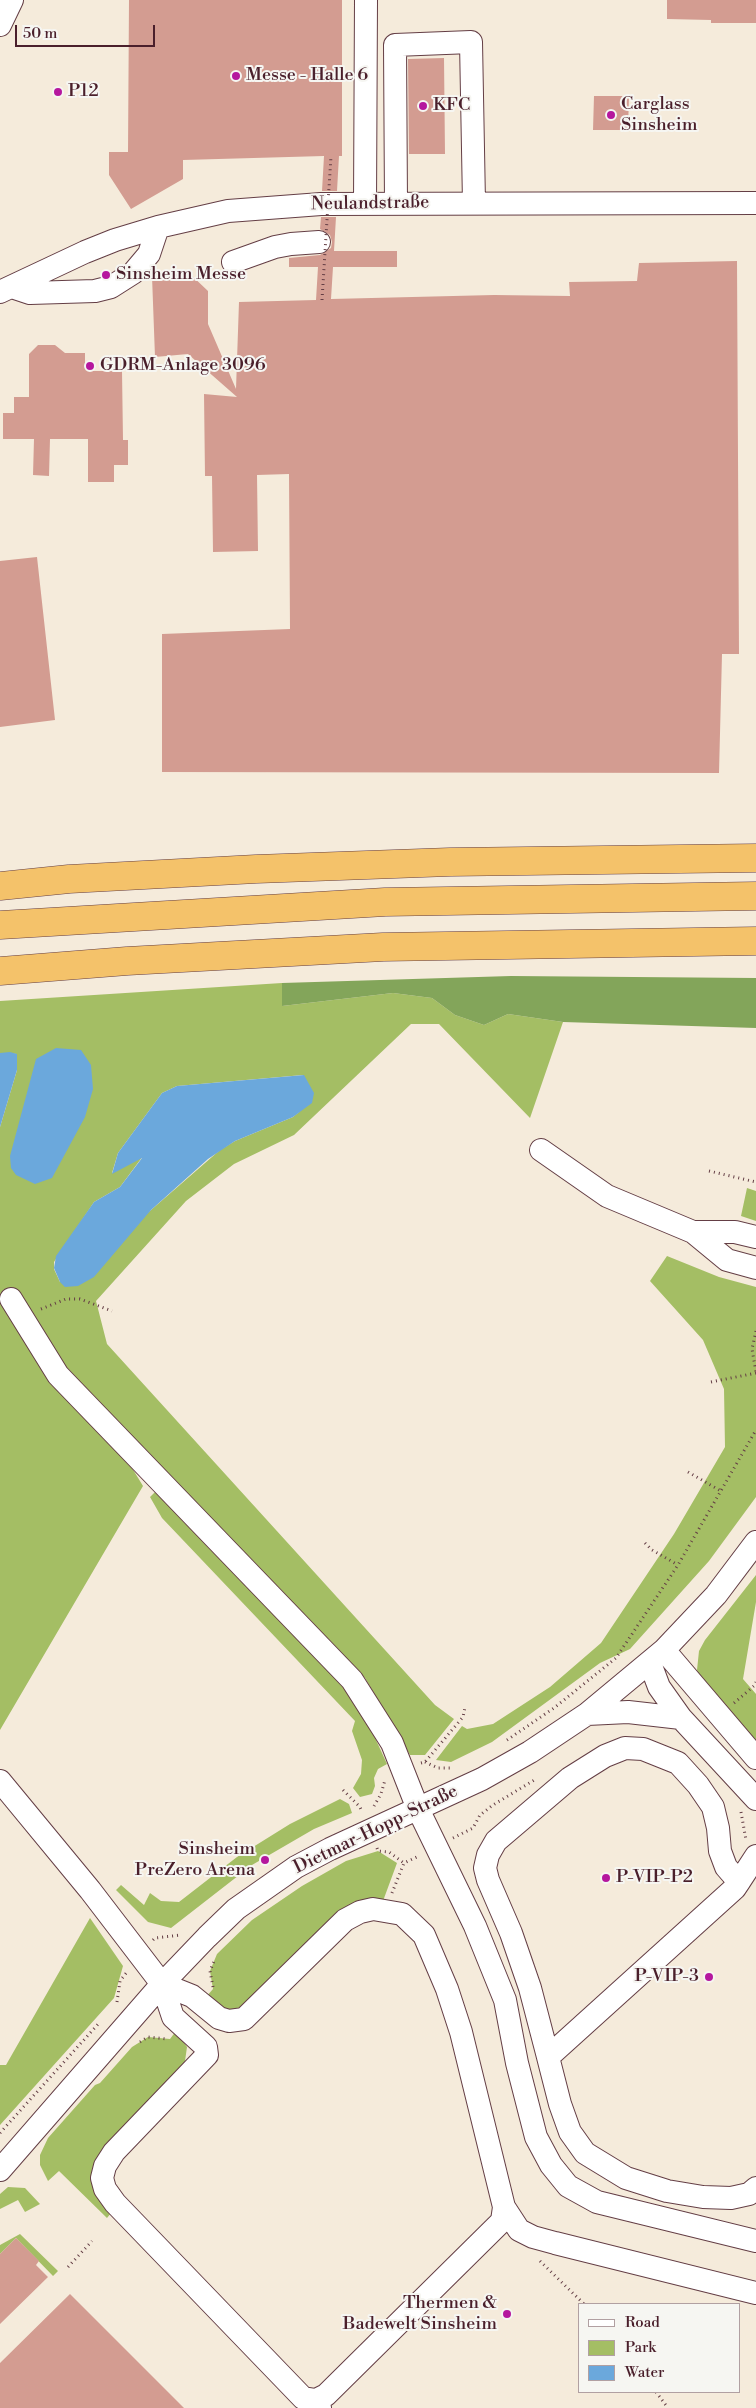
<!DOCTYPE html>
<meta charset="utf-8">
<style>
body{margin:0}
#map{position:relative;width:756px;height:2408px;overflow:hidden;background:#f5ebdb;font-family:"Libre Bodoni",serif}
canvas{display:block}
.legend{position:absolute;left:578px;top:2303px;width:162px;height:90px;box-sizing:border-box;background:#f6f6f2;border:1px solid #b1a0a2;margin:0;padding:6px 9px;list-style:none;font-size:15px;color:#4a1f2b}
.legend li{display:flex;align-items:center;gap:10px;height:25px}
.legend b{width:25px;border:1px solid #b1a0a2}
.scale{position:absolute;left:15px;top:25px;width:140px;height:22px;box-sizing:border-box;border:2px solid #4a1f2b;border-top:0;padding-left:6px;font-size:15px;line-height:18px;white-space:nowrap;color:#4a1f2b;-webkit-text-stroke:4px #f6f6f2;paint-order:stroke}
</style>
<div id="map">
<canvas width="756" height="2408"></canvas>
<ul class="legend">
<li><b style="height:6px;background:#fff"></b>Road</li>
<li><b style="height:14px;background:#a4be64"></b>Park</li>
<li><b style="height:14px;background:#6ba8dc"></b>Water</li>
</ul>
<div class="scale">50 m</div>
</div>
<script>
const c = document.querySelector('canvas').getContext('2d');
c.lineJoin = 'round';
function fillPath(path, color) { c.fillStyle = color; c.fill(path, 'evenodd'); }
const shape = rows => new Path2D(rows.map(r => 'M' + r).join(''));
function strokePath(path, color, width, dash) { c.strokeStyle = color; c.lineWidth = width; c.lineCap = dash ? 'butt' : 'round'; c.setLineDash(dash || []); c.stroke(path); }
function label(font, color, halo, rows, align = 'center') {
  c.font = font + ' "Libre Bodoni",serif'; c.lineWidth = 4; c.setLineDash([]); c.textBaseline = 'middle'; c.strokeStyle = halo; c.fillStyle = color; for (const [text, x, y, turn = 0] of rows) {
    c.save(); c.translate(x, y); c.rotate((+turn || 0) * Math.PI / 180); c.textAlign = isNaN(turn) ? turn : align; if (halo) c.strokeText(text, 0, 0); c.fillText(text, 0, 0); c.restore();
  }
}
const green = shape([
 [282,983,282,1006,393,993,432,998,455,1015,484,1025,508,1014,563,1022,530,1118,439,1024,411,1024,294,1135,234,1164,186,1201,96,1301,107,1344,435,1705,454,1719,425,1755,410,1755,365,1678,137,1455,129,1463,143,1486,0,1730,0,1127,17,1070,17,1054,0,1053,0,1001],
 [303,1075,299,1112,293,1117,235,1141,220,1150,151,1210,60,1282,54,1269,54,1262,94,1202,120,1187,143,1156,112,1173,118,1153,162,1093,177,1086],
 [747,1188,756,1191,756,1221,741,1216],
 [667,1256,719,1277,756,1287,756,1497,709,1561,630,1649,600,1663,492,1742,451,1762,436,1760,462,1726,467,1729,493,1724,550,1687,601,1643,674,1534,725,1447,724,1389,703,1340,650,1281],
 [157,1490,342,1683,366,1718,387,1764,378,1769,374,1778,375,1786,372,1794,360,1797,353,1788,361,1774,362,1760,352,1731,355,1721,162,1518,150,1497],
 [756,1575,756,1602,743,1679,756,1694,756,1746,704,1686,697,1670,699,1651,705,1640],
 [340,1799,349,1804,352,1813,314,1829,252,1865,171,1928,148,1922,116,1890,121,1885,144,1905,150,1893,161,1901,179,1902,237,1857,290,1824],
 [378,1851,397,1863,383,1901,247,2006,235,2011,221,2010,206,1997,213,1989,210,1971,217,1954,252,1920,302,1886,346,1861],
 [90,1918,123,1966,114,1998,0,2125,0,2065,6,2065],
 [176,2031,187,2047,185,2061,178,2077,104,2153,111,2213,107,2218,59,2171,48,2181,40,2165,40,2155,48,2138,95,2085,100,2083,132,2047,148,2037,170,2039],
 [8,2187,25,2188,40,2204,25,2212,18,2200,0,2209,0,2194],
 [20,2234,58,2271,53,2276,16,2238,0,2254,0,2245]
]);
const forest = shape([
 [511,976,756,978,756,1028,563,1022,508,1014,484,1025,455,1015,432,998,393,993,282,1006,282,983]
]);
const water = shape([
 [56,1048,81,1050,91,1065,93,1089,85,1117,52,1178,35,1184,16,1175,11,1168,10,1156,36,1059],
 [10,1052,17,1054,17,1070,0,1127,0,1053],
 [304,1075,314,1093,312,1103,293,1117,235,1141,208,1159,151,1210,94,1277,78,1286,65,1287,60,1282,54,1268,56,1256,94,1202,120,1187,142,1158,112,1174,118,1153,162,1093,177,1086]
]);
const building = shape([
 [129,0,342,0,342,156,339,156,337,191,322,191,324,156,183,160,183,179,131,209,109,175,109,152,128,152],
 [667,0,756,0,756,23,711,23,711,20,667,19],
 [444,58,445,154,409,154,408,59],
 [594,96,629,96,628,130,593,130],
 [321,217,336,217,334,251,397,251,397,267,333,267,331,299,494,295,570,296,569,282,637,281,639,263,737,261,739,654,722,654,719,773,162,772,162,634,290,629,289,474,257,475,258,551,213,552,212,476,205,476,204,394,237,397,188,354,155,357,152,276,189,273,208,291,208,324,236,389,239,302,316,300,318,267,289,267,289,258,320,255,331,248,332,242,330,235,320,229],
 [38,345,55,345,65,353,85,353,85,364,91,363,91,371,122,371,123,440,128,440,128,465,114,465,114,482,88,482,88,439,50,439,49,476,33,475,34,439,3,439,3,413,14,413,14,397,29,397,29,354],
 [37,557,55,720,0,727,0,561],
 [16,2238,39,2261,36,2265,48,2277,0,2324,0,2254],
 [70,2294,184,2408,0,2408,0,2363]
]);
const path = shape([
 [709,1171,756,1182],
 [41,1309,66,1299,80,1299,112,1311],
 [756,1331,752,1349,756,1372],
 [711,1382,756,1373],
 [688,1472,721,1491],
 [645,1543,652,1550,678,1565],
 [734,1703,755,1685,756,1682],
 [507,1740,554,1708,616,1658,678,1565,756,1430],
 [425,1762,438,1768,453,1768],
 [421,1763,425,1762,463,1717,465,1707],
 [343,1790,360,1807,362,1812],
 [374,1806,381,1794,385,1780],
 [741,1812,746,1840],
 [453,1838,473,1828,480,1815,493,1805,536,1779],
 [377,1848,378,1851,389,1852,404,1863],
 [392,1893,404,1863,419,1856],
 [153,1940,155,1938,181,1935],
 [213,1987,210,1971,215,1959],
 [117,2002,120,1981,127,1972],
 [140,2042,148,2037,167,2039],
 [0,2133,100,2022],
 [540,2261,584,2304],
 [68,2267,92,2241],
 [656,2392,668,2408]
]);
const minor = shape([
 [0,25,12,0],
 [365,204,366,0],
 [396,204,395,45,471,42,474,203],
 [233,262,275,247,291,244,319,242],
 [12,287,30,293,95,291,111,287,133,273,149,254,158,227],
 [0,292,85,252,115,240,158,227,228,211,321,204,756,203],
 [541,1150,607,1196,693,1232,727,1260,756,1268],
 [693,1232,735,1232,756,1237],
 [11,1299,58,1375,352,1680,392,1743,418,1809,475,1926,505,2000,517,2063,536,2137,551,2165,568,2186,597,2202,756,2241],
 [664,1650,756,1758],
 [650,1663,659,1687,681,1718,756,1799],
 [587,1714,628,1712,681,1718],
 [0,1781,90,1890,162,1984,173,2017,206,2047,207,2055,114,2152,105,2166,102,2178,105,2189,115,2203,303,2398,320,2408],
 [739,1882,726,1867,720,1851,718,1828,713,1807,698,1785,678,1763,643,1749,625,1748,605,1756,570,1778,496,1841,488,1855,485,1868,488,1880,511,1933,530,1988,548,2057,735,1888,739,1882,756,1856],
 [162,1984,192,1996,219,2018,229,2021,244,2019,345,1920,360,1912,373,1909,402,1914,424,1935,447,1989,461,2032,504,2207,519,2230,533,2237,555,2243,756,2293],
 [548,2057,560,2104,570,2132,585,2153,626,2178,667,2191,703,2197,731,2198,749,2194,756,2188],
 [0,2170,162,1984,207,1937,236,1909,296,1867,330,1849,482,1779,530,1752,587,1714,664,1650,716,1595,756,1542],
 [303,2398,316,2400,326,2395,502,2221,504,2207]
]);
const highway = shape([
 [0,886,69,879,256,869,450,862,756,858],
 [0,925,385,902,756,896],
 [0,971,127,961,383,947,756,941]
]);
const pathBridge = shape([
 [322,300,331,156]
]);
const markers = [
 [236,76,5,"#b5179e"],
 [58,92,5,"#b5179e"],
 [423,106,5,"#b5179e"],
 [611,115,5,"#b5179e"],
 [106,275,5,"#b5179e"],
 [90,366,5,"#b5179e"],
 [265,1860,5,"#b5179e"],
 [606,1878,5,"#b5179e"],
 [709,1977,5,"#b5179e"],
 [507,2314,5,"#b5179e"]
];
const poiNames = [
 ["Messe - Halle 6",246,76],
 ["P12",68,92],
 ["Carglass",621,105],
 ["Sinsheim",621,126],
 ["KFC",433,106],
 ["Sinsheim Messe",116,275],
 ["GDRM-Anlage 3096",100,366],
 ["Sinsheim",255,1850,"right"],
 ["PreZero Arena",255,1871,"right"],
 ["P-VIP-P2",616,1878],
 ["P-VIP-3",699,1977,"right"],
 ["Thermen &",497,2304,"right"],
 ["Badewelt Sinsheim",497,2325,"right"]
];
const streetNames = [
 ["Neulandstraße",370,204,-1],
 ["Dietmar-Hopp-Straße",376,1830,-26]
];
fillPath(green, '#a4be64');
fillPath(forest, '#83a55a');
fillPath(water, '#6ba8dc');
fillPath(building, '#d39c91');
strokePath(minor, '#643e45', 24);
strokePath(highway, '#643e45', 29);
strokePath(path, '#643e45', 3, [1, 4]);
strokePath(minor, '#fff', 22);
strokePath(highway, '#f4c26a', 28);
strokePath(pathBridge, '#643e45', 3, [1, 4]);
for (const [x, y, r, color] of markers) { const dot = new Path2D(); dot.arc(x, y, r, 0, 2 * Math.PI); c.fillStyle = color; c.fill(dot); strokePath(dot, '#f6f6f2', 2); }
label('18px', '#4a1f2b', '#f6f6f2', poiNames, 'left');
label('18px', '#4a1f2b', '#f6f6f2', streetNames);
</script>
